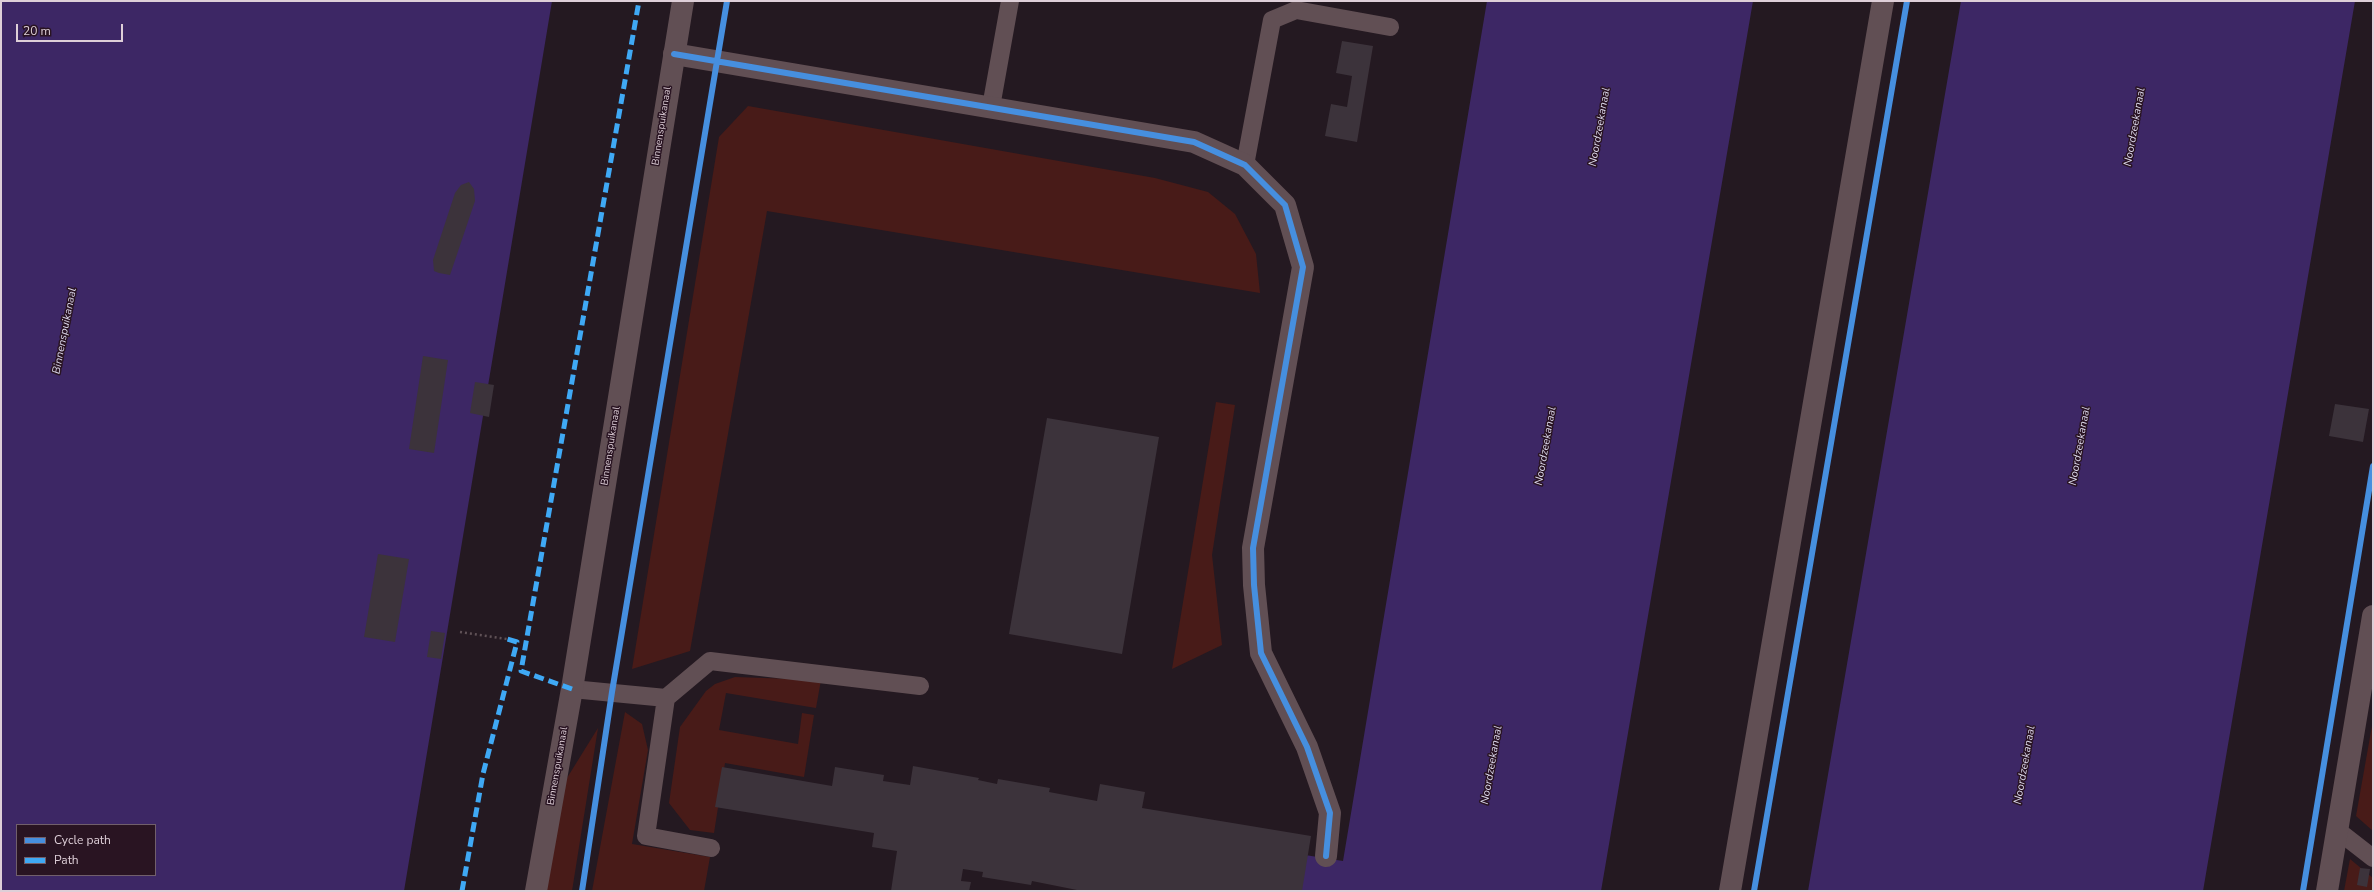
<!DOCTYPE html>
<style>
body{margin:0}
#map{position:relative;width:2374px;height:892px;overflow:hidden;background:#241921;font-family:"Nunito Sans",sans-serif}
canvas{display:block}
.frame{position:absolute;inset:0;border:2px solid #decfd8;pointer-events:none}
.legend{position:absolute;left:16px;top:824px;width:140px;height:52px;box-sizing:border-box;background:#291422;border:1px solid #715f6b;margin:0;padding:5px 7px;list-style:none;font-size:12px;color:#decfd8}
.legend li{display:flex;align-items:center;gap:8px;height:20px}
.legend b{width:20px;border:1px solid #715f6b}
.scale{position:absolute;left:16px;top:24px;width:107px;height:18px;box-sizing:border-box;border:2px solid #decfd8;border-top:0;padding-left:5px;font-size:12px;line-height:14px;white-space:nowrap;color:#decfd8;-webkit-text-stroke:3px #291422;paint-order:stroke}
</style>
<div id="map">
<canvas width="2374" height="892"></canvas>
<div class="frame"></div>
<ul class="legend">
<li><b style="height:5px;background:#468fdf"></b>Cycle path</li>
<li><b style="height:5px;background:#3fa9f5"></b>Path</li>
</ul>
<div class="scale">20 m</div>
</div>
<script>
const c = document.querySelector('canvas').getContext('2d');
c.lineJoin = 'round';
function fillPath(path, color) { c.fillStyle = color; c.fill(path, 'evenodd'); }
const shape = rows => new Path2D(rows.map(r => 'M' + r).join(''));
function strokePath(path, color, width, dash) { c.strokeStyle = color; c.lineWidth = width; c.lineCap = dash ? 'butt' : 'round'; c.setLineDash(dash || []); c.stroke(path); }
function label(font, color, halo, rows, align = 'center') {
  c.font = font + ' "Nunito Sans",sans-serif'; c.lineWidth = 3; c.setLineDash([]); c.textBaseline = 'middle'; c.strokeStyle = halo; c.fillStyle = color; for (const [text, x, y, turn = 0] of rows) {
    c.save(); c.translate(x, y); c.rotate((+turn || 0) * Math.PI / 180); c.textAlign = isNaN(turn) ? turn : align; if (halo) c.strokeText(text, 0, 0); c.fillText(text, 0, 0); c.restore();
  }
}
const green = shape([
 [748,106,1155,178,1208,192,1235,214,1256,254,1260,293,767,211,690,651,632,669,719,137],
 [1216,402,1235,405,1212,555,1222,645,1172,669],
 [735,677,821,680,816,708,726,693,719,730,798,744,802,713,814,715,804,777,725,763,714,833,690,830,669,803,680,727,706,691,715,684],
 [625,712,642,724,648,750,632,844,710,857,704,891,592,891],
 [2373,720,2373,831,2356,816],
 [598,728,572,891,545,891,562,786],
 [2350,859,2373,878,2373,891,2344,891]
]);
const water = shape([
 [1,1,552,1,404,891,1,891],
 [17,825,155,825,155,875,17,875],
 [1487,1,1753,1,1601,891,1170,891,1305,855,1343,861],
 [1961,1,2355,1,2203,891,1808,891]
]);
const building = shape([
 [1342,41,1373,46,1357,142,1325,136,1331,104,1347,107,1352,76,1336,73],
 [469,182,474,189,475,201,450,275,439,273,434,271,433,260,455,193,461,185],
 [423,356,448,360,434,453,409,449],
 [475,382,494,385,489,417,470,413],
 [2335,404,2369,409,2363,442,2329,436],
 [1047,418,1159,437,1122,654,1009,634],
 [378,554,409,559,395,642,364,637],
 [431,631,445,633,441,659,427,657],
 [913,766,979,778,978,780,997,784,998,779,1050,788,1049,792,1097,801,1100,784,1145,792,1142,808,1311,836,1302,891,1082,891,1032,881,1031,885,982,877,983,872,963,869,961,881,971,882,969,891,891,891,897,851,872,847,874,833,715,807,722,767,832,786,835,767,884,775,883,781,910,785],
 [2360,868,2370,869,2367,887,2357,885]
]);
const path = shape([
 [460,632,507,639]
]);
const service = shape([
 [991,107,1010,1],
 [1245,165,1272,20,1296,10,1390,27],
 [572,689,666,698],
 [2337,830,2373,858],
 [711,848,646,836,666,698,710,661,920,686]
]);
const minor = shape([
 [674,54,1194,142,1245,165,1285,205,1303,267,1253,548,1254,585,1261,653,1307,747,1330,813,1326,856]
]);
const tertiary = shape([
 [536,891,572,689,683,1],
 [1730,891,1883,1],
 [2327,891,2373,616]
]);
const quiet = shape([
 [572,689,521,671,639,1],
 [462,891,483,774,517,642,507,639]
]);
const cycleway = shape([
 [674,54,1194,142,1245,165,1285,205,1303,267,1253,548,1254,585,1261,653,1307,747,1330,813,1326,856],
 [582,891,612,692,727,1],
 [1754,891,1907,1],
 [2303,891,2373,466]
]);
const streetNames = [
 ["Binnenspuikanaal",662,126,-81],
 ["Binnenspuikanaal",611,446,-81],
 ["Binnenspuikanaal",558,766,-80]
];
const waterNames = [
 ["Noordzeekanaal",1600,127,-80],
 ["Noordzeekanaal",2135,127,-80],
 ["Binnenspuikanaal",65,331,-79],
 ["Noordzeekanaal",1546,446,-80],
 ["Noordzeekanaal",2080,446,-80],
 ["Noordzeekanaal",1492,765,-80],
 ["Noordzeekanaal",2025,765,-80]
];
fillPath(green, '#481b18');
fillPath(water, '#3d2765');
fillPath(building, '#3c333b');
strokePath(path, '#605257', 2.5, [2, 3]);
strokePath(service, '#614f54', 18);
strokePath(minor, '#614f54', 22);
strokePath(tertiary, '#614f54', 22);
strokePath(quiet, '#3fa9f5', 5, [10, 5]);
strokePath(cycleway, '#468fdf', 6);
label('10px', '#decfd8', '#291422', streetNames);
label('italic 11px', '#dedaee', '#291422', waterNames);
</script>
